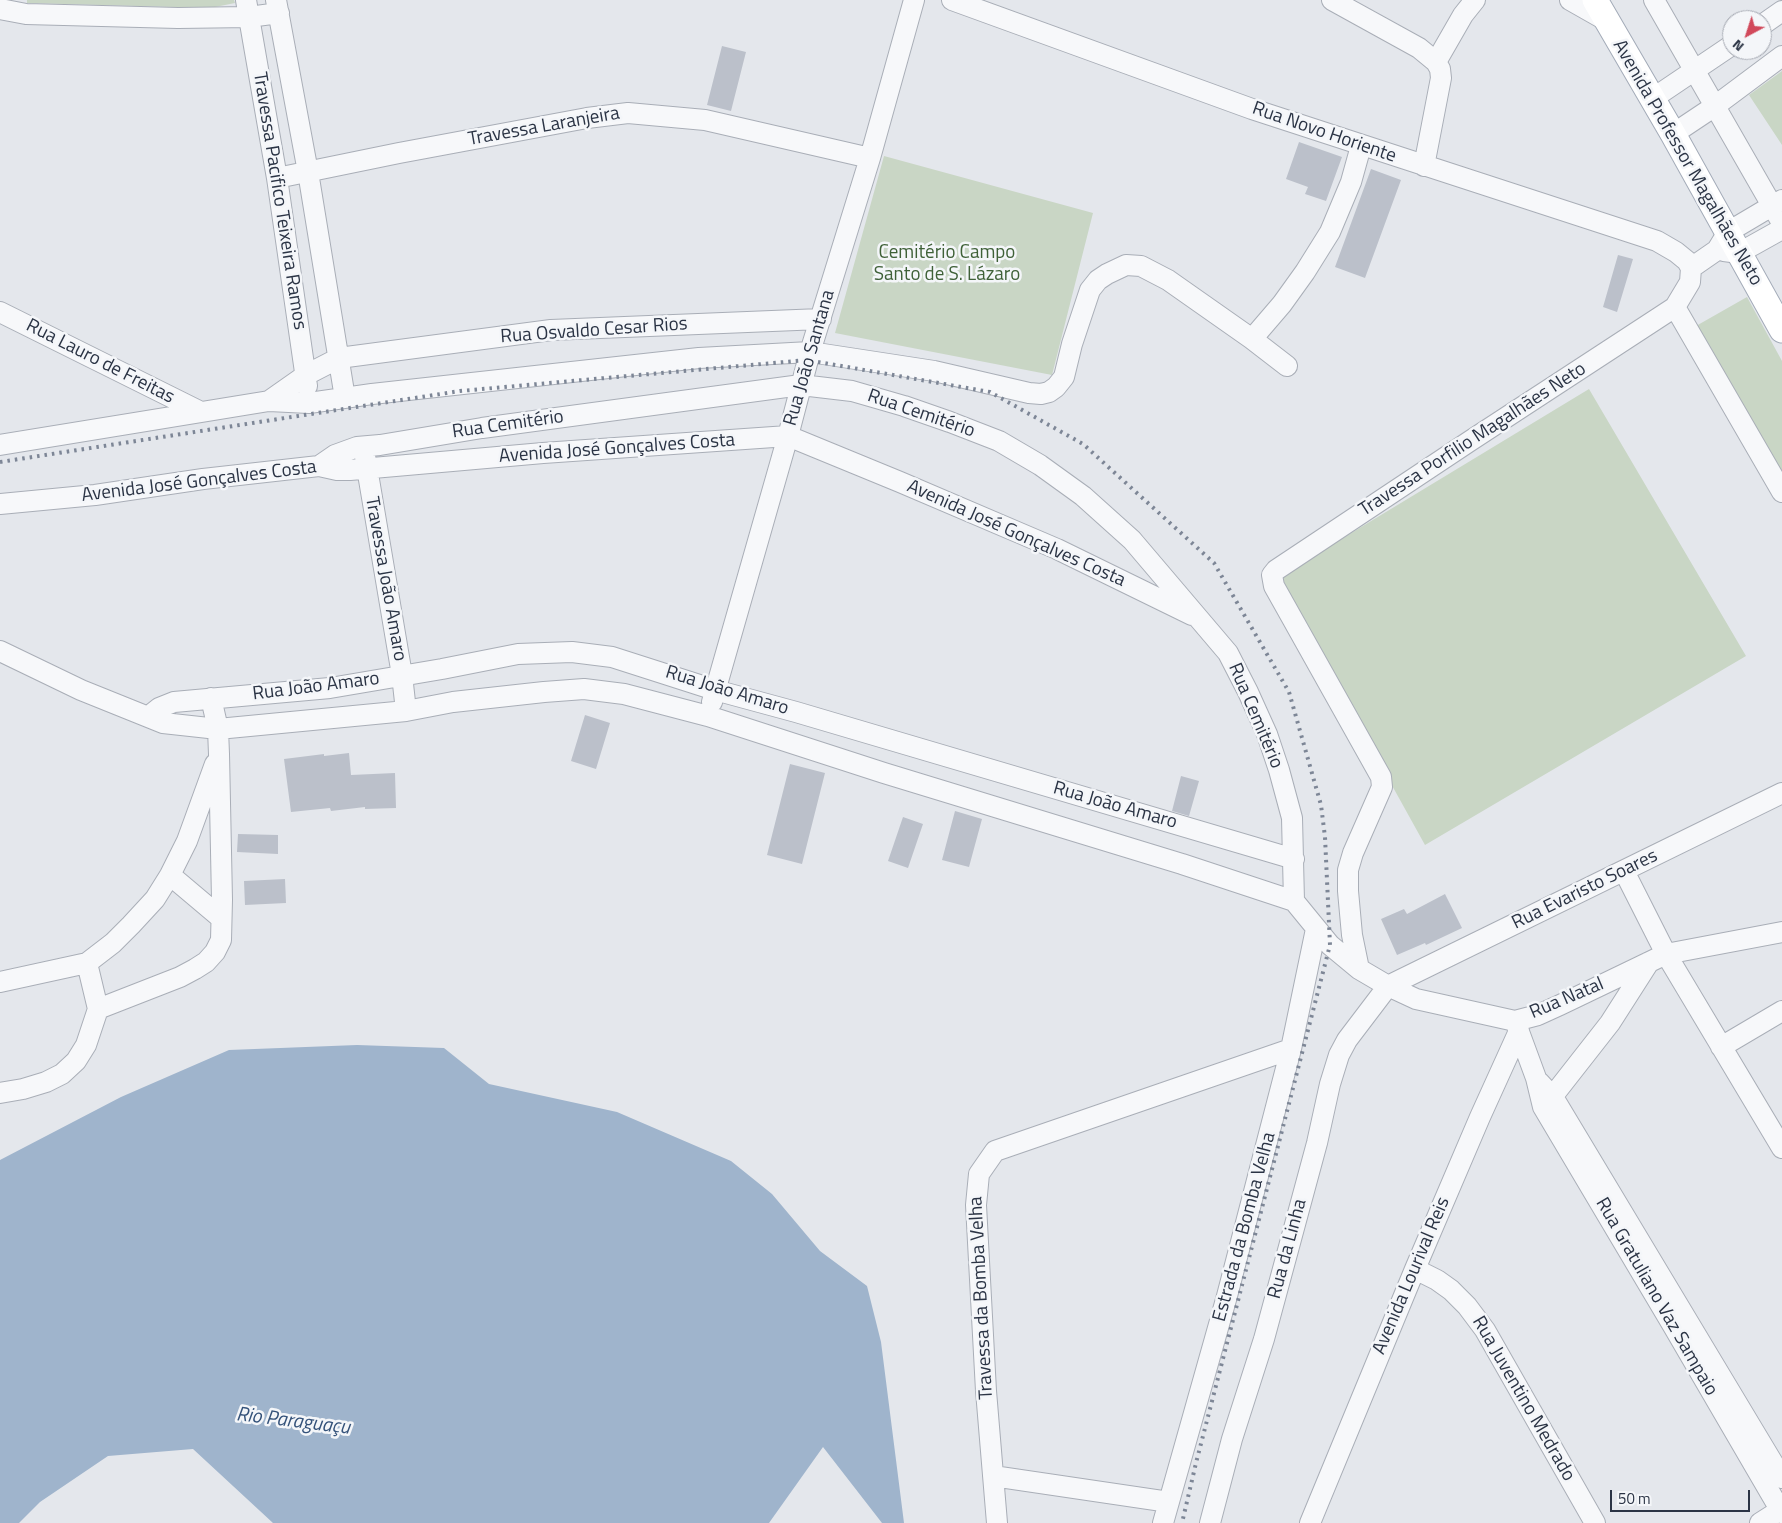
<!DOCTYPE html>
<meta charset="utf-8">
<style>
body{margin:0}
#map{position:relative;width:1782px;height:1523px;overflow:hidden;background:#e4e7ec;font-family:"Titillium Web",sans-serif}
canvas{display:block}
.north{position:absolute;left:1722px;top:10px;width:50px;height:50px;box-sizing:border-box;background:#f4f6f9;border:1px solid #a4a8b1;border-radius:50%;rotate:220deg;font-size:14px;font-weight:700;line-height:20px;text-align:center;color:#2b3445}
.north::after{content:'';display:block;margin:auto;width:18px;height:22px;background:#d1495b;clip-path:polygon(50% 0,100% 100%,50% 72%,0 100%)}
.scale{position:absolute;left:1610px;top:1490px;width:140px;height:22px;box-sizing:border-box;border:2px solid #2b3445;border-top:0;padding-left:6px;font-size:15px;line-height:18px;white-space:nowrap;color:#2b3445;-webkit-text-stroke:4px #f4f6f9;paint-order:stroke}
</style>
<div id="map">
<canvas width="1782" height="1523"></canvas>
<div class="north">N</div>
<div class="scale">50 m</div>
</div>
<script>
const c = document.querySelector('canvas').getContext('2d');
c.lineJoin = 'round';
function fillPath(path, color) { c.fillStyle = color; c.fill(path, 'evenodd'); }
const shape = rows => new Path2D(rows.map(r => 'M' + r).join(''));
function strokePath(path, color, width, dash) { c.strokeStyle = color; c.lineWidth = width; c.lineCap = dash ? 'butt' : 'round'; c.setLineDash(dash || []); c.stroke(path); }
function label(font, color, halo, rows, align = 'center') {
  c.font = font + ' "Titillium Web",sans-serif'; c.lineWidth = 5; c.setLineDash([]); c.textBaseline = 'middle'; c.strokeStyle = halo; c.fillStyle = color; for (const [text, x, y, turn = 0] of rows) {
    c.save(); c.translate(x, y); c.rotate((+turn || 0) * Math.PI / 180); c.textAlign = isNaN(turn) ? turn : align; if (halo) c.strokeText(text, 0, 0); c.fillText(text, 0, 0); c.restore();
  }
}
const green = shape([
 [27,0,234,0,235,3,210,8,27,3],
 [1782,71,1782,145,1749,95],
 [884,156,1093,213,1052,375,835,333],
 [1747,297,1782,361,1782,472,1696,326],
 [1589,389,1746,656,1425,845,1277,578]
]);
const water = shape([
 [357,1045,444,1048,489,1084,617,1112,731,1161,772,1194,820,1251,867,1286,881,1342,904,1523,882,1523,823,1447,769,1523,273,1523,193,1449,108,1456,40,1502,19,1523,0,1523,0,1160,121,1097,229,1050]
]);
const building = shape([
 [722,46,746,52,731,111,707,105],
 [1299,142,1342,157,1326,201,1305,194,1308,187,1286,179],
 [1371,169,1401,180,1365,278,1335,267],
 [1618,255,1633,259,1617,312,1603,307],
 [585,715,610,723,596,769,571,761],
 [349,753,351,775,395,773,396,808,365,809,365,807,331,811,330,808,291,812,284,759,324,754,324,756],
 [790,764,825,773,802,864,767,855],
 [1181,776,1199,781,1189,816,1172,811],
 [955,811,982,819,969,867,942,860],
 [903,817,923,824,908,868,888,861],
 [238,834,278,835,278,854,237,852],
 [285,879,286,903,245,905,244,881],
 [1445,894,1462,928,1426,945,1425,943,1397,955,1381,919,1404,909,1407,914]
]);
const minor = shape([
 [246,0,277,178,307,386],
 [276,0,308,172,345,398],
 [952,0,1252,109,1657,241,1676,252,1687,261,1691,268],
 [1332,0,1419,48,1436,62,1440,69,1441,78,1424,166],
 [1570,0,1607,21],
 [1654,0,1782,223],
 [0,9,26,14,178,18,249,17,279,13],
 [1762,25,1782,11],
 [1436,62,1463,15,1475,0],
 [1652,99,1732,45],
 [1673,134,1715,106,1782,56],
 [277,178,399,153,587,118,628,113,705,120,870,158],
 [1724,251,1739,253,1782,229],
 [1691,268,1717,250,1728,232,1782,200],
 [1675,307,1782,492],
 [0,312,199,411],
 [1252,339,1282,304,1305,272,1330,232,1351,182,1361,146],
 [269,401,306,375,339,358,551,330,821,319],
 [0,445,269,401,309,403,372,394,699,358,810,352,934,371,1029,393,1041,394,1049,392,1056,387,1064,377,1072,344,1090,290,1098,280,1107,274,1126,265,1141,266,1168,280,1252,339,1287,366],
 [365,456,402,675,406,711],
 [319,466,335,455,357,447,380,445,482,428,801,385,852,391,904,406,950,422,999,441,1040,465,1083,496,1132,540,1228,653,1248,692,1267,734,1279,770,1292,818,1294,901],
 [0,504,95,495,203,479,319,466,337,470,350,470,543,453,788,436,900,482,1057,549,1192,615],
 [0,651,81,690,163,723,218,729,406,711,453,702,544,692,584,689,624,694,708,716,884,773,1182,864,1294,901],
 [712,702,788,436,810,352,870,158,914,0],
 [149,716,159,708,174,702,330,688,442,669,518,654,572,652,612,657,715,690,796,712,1294,859],
 [1624,871,1666,954,1782,1148],
 [170,875,221,918],
 [1294,901,1330,945,1359,969,1388,986,1416,999,1515,1021,1538,1015,1560,1005,1666,954,1782,932],
 [1359,969,1352,935,1348,891,1348,870,1353,853,1382,787,1381,777,1274,586,1272,575,1276,570,1470,441,1675,307,1690,282,1691,268],
 [0,982,87,963,113,943,131,925,155,899,170,875,187,841,215,764],
 [98,1009,180,977,195,969,206,962,215,952,221,940,222,900,219,754,218,729,211,698],
 [1515,1021,1536,1078,1543,1107,1673,1326,1782,1513],
 [1721,1047,1782,1011],
 [1539,1082,1553,1097,1782,1478],
 [0,1093,23,1089,46,1082,62,1074,76,1061,86,1045,98,1009,87,963],
 [1545,1106,1610,1023,1649,962],
 [1415,1269,1437,1280,1451,1290,1467,1306,1485,1330,1595,1523],
 [993,1476,1169,1502],
 [997,1523,986,1391,976,1205,979,1174,995,1151,1291,1049],
 [1163,1523,1227,1296,1291,1049,1316,929],
 [1210,1523,1232,1439,1264,1339,1287,1254,1317,1143,1330,1084,1339,1055,1347,1040,1388,986,1782,793],
 [1310,1523,1415,1269,1480,1117,1519,1031],
 [1760,1523,1782,1509]
]);
const major = shape([
 [1595,0,1673,134,1782,330]
]);
const rail = shape([
 [0,462,460,391,807,360,990,392,1083,444,1214,563,1289,692,1321,805,1325,837,1330,945,1196,1463,1182,1523]
]);
const streetNames = [
 ["Travessa Laranjeira",544,127,-10],
 ["Rua Novo Horiente",1324,133,19],
 ["Avenida Professor Magalhães Neto",1687,163,60],
 ["Travessa Pacifico Teixeira Ramos",279,201,81],
 ["Rua Osvaldo Cesar Rios",594,331,-4],
 ["Rua João Santana",810,358,-74],
 ["Rua Lauro de Freitas",100,362,27],
 ["Rua Cemitério",921,414,19],
 ["Rua Cemitério",508,425,-8],
 ["Travessa Porfilio Magalhães Neto",1473,440,-33],
 ["Avenida José Gonçalves Costa",617,449,-4],
 ["Avenida José Gonçalves Costa",199,482,-7],
 ["Avenida José Gonçalves Costa",1016,534,24],
 ["Travessa João Amaro",385,579,80],
 ["Rua João Amaro",316,687,-7],
 ["Rua João Amaro",727,691,17],
 ["Rua Cemitério",1255,716,67],
 ["Rua João Amaro",1115,806,16],
 ["Rua Evaristo Soares",1585,890,-26],
 ["Rua Natal",1567,999,-23],
 ["Estrada da Bomba Velha",1245,1227,-75],
 ["Rua da Linha",1288,1249,-75],
 ["Avenida Lourival Reis",1412,1276,-67],
 ["Rua Gratuliano Vaz Sampaio",1656,1297,60],
 ["Travessa da Bomba Velha",982,1298,-93],
 ["Rua Juventino Medrado",1523,1399,60]
];
const parkNames = [
 ["Cemitério Campo",947,253],
 ["Santo de S. Lázaro",947,275]
];
const waterNames = [
 ["Rio Paraguaçu",293,1422,7]
];
fillPath(green, '#c9d6c5');
fillPath(water, '#9fb4cc');
fillPath(building, '#bbc0ca');
strokePath(minor, '#a9aeb7', 22);
strokePath(major, '#a3abb8', 27);
strokePath(minor, '#f7f8fa', 20);
strokePath(major, '#fff', 25);
strokePath(rail, '#7d8696', 4, [2.5, 5]);
label('19px', '#2b3445', '#f4f6f9', streetNames);
label('19px', '#3f6138', '#f4f6f9', parkNames);
label('italic 20px', '#34527a', '#f4f6f9', waterNames);
</script>
